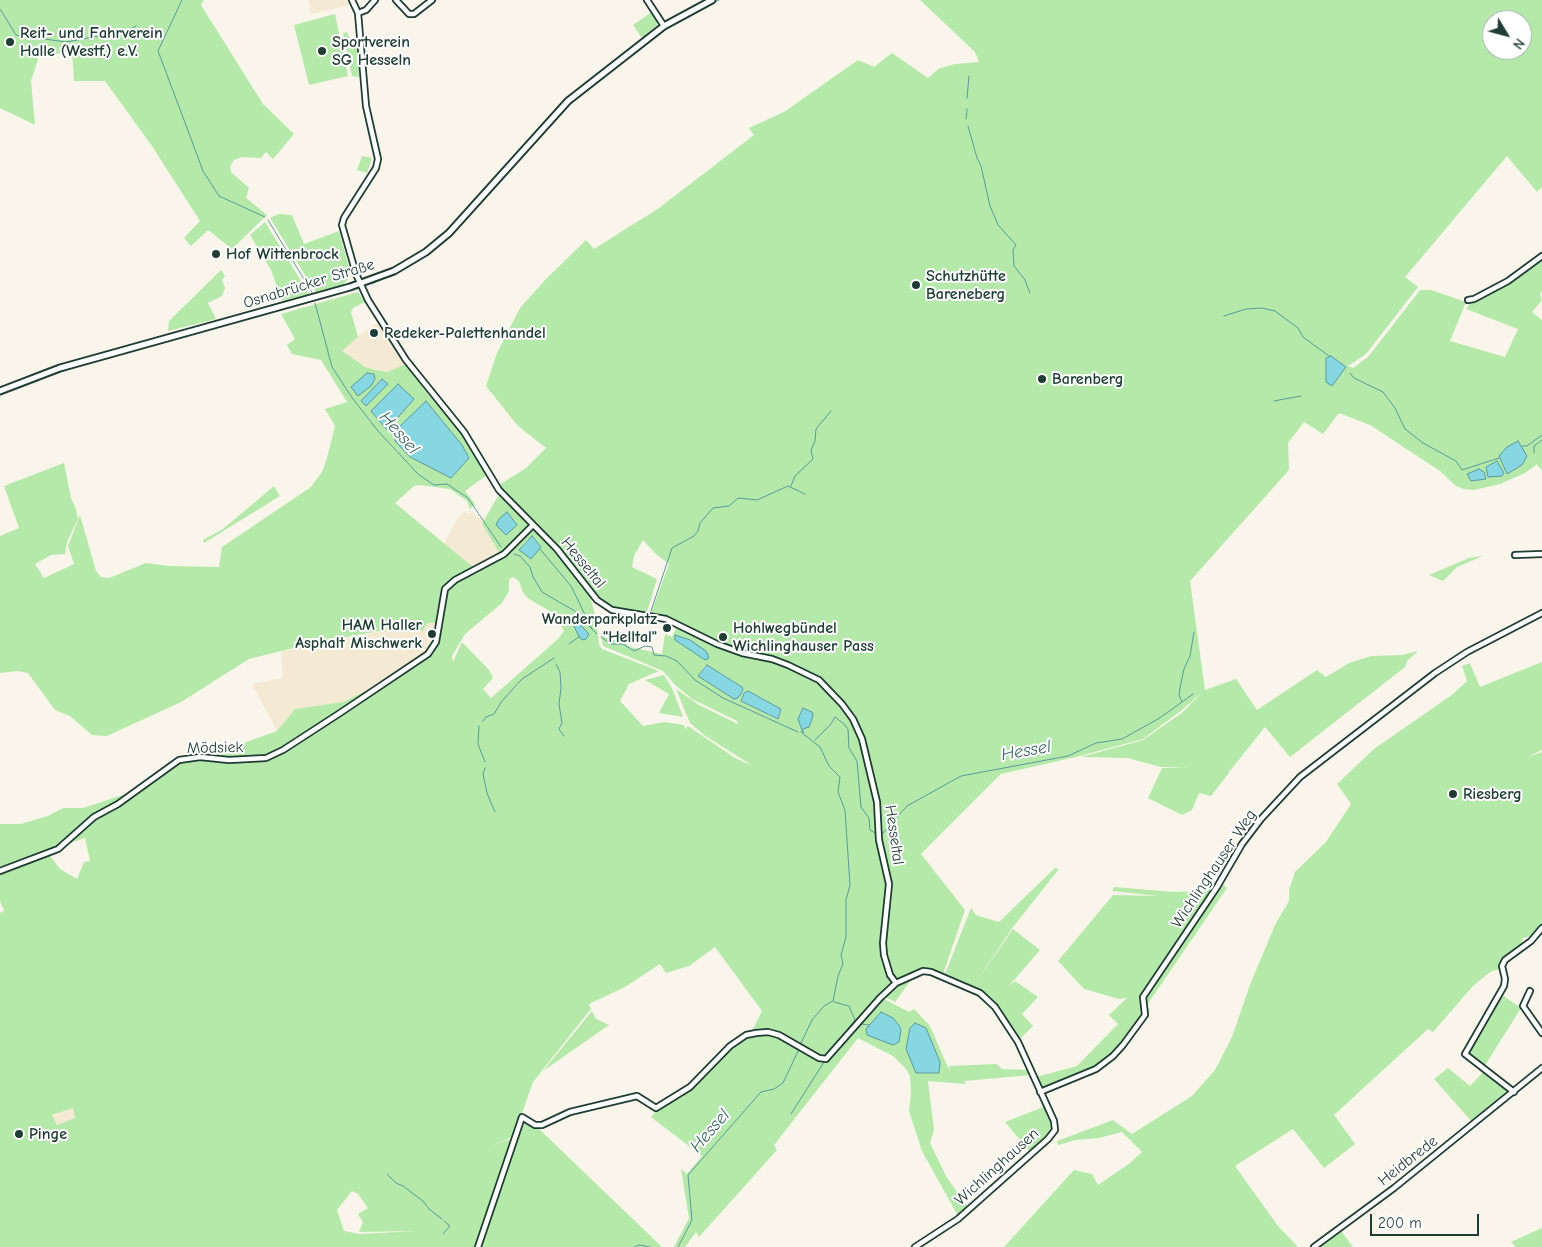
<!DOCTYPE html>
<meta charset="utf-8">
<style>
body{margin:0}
#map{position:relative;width:1542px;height:1247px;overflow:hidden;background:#faf5eb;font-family:"Comic Neue",sans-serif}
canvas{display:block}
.north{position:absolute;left:1482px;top:10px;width:50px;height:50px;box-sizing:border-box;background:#fff;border:1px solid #a5b1ae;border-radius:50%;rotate:127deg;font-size:14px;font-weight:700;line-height:20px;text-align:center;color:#1f3d34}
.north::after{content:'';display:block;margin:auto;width:18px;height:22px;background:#1f3d34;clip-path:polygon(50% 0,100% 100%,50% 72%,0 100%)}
.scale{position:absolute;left:1370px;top:1214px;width:109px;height:22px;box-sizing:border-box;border:2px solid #1f3d34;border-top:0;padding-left:6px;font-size:15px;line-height:18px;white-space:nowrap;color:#1f3d34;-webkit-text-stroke:4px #fff;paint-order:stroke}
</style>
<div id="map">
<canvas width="1542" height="1247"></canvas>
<div class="north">N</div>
<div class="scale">200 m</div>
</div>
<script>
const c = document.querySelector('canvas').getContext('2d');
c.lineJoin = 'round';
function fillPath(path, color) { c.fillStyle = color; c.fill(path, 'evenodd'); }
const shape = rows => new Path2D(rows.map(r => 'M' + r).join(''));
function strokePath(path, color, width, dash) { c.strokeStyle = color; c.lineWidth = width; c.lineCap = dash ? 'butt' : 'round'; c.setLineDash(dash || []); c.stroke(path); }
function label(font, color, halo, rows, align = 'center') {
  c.font = font + ' "Comic Neue",sans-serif'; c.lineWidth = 4; c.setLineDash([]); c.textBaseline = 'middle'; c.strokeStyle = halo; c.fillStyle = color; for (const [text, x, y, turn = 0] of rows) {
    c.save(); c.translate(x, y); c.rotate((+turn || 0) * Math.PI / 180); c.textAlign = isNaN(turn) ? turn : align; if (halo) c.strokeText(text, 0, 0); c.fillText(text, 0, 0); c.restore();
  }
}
const built = shape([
 [309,0,348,0,350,5,311,14],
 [379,322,406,364,397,370,388,372,365,367,341,351,358,336],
 [464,511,469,514,472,511,480,519,484,515,485,518,482,524,500,554,473,567,444,544,456,521],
 [427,623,438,623,435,638,421,656,370,691,368,689,343,702,295,709,277,731,252,684,283,678,281,651,406,626,423,630],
 [73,1108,75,1118,57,1125,52,1116]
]);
const green = shape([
 [0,0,204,0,201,5,263,104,294,134,273,159,266,152,261,158,242,157,234,160,230,166,231,172,249,188,246,198,267,215,232,249,208,230,191,246,184,238,200,221,152,146,105,81,74,81,72,52,39,56,31,81,35,125,0,108],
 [920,0,1542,0,1542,187,1537,192,1507,156,1405,277,1418,287,1366,354,1348,366,1353,368,1368,357,1420,290,1431,290,1466,302,1450,341,1505,357,1518,329,1466,309,1470,303,1509,283,1542,258,1542,291,1540,294,1542,300,1532,312,1542,320,1542,470,1535,463,1536,465,1525,473,1500,484,1474,490,1464,489,1456,486,1440,471,1370,425,1339,413,1323,434,1304,422,1288,443,1289,470,1190,581,1205,690,1236,679,1257,710,1317,670,1326,677,1349,663,1371,656,1403,655,1418,651,1407,661,1405,667,1290,757,1265,727,1229,772,1223,758,1229,773,1211,796,1199,793,1192,810,1182,815,1148,798,1162,768,1190,767,1161,767,1127,758,1081,757,1143,740,1183,712,1201,693,1182,710,1143,739,1080,756,1001,774,921,854,965,910,944,971,945,974,971,908,976,915,999,922,1055,868,1059,869,1013,927,976,982,1013,929,1040,950,1008,987,1015,981,1038,997,1022,1014,1033,1026,1019,1040,981,991,928,969,898,979,892,973,886,947,891,881,880,829,876,823,886,888,881,948,885,969,892,984,862,1014,826,1056,821,1057,802,1049,822,1061,827,1060,882,998,909,1012,914,1009,930,1026,950,1072,949,1066,997,1064,1002,1069,1029,1070,1031,1075,964,1081,966,1084,928,1081,934,1130,930,1143,947,1178,968,1207,958,1216,922,1151,909,1111,911,1094,910,1076,906,1069,893,1056,858,1038,774,1145,777,1150,699,1237,696,1232,685,1247,674,1247,689,1218,681,1169,687,1174,702,1156,651,1117,657,1110,684,1093,731,1047,747,1036,763,1030,752,1031,762,1011,715,947,689,966,666,973,660,964,625,987,589,1004,591,1009,533,1082,514,1136,492,1146,512,1138,476,1247,0,1247,0,913,4,911,0,901,0,873,48,853,60,869,77,879,84,862,90,861,85,838,28,857,0,869,0,824,21,824,48,816,63,808,83,808,126,794,173,760,224,750,277,731,295,709,343,702,369,689,372,693,402,675,434,650,447,589,457,581,499,561,532,529,535,529,556,550,590,595,596,619,599,645,602,649,659,671,629,684,620,701,643,726,664,722,684,725,685,729,688,726,735,758,753,766,704,735,690,723,676,689,699,705,738,724,737,721,692,699,674,684,663,671,603,646,601,636,624,642,630,647,662,654,665,634,672,637,677,626,681,629,683,626,651,613,669,564,656,554,643,540,634,556,632,567,657,579,647,612,614,608,601,601,558,548,502,490,499,485,526,468,546,448,518,426,486,386,497,353,520,308,546,279,586,240,594,249,659,208,754,135,749,128,784,112,858,60,874,67,892,53,928,78,938,69,955,64,979,62,975,52],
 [1492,20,1522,20,1522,50,1492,50],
 [533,537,540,549,519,550,527,540],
 [513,577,519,581,523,593,529,599,553,613,564,631,558,639,491,698,483,689,493,678,489,670,462,642,453,662,452,656,465,634,502,603,509,591,509,579],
 [705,666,721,673,742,687,698,676],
 [748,691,781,709,777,719,741,701,744,693],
 [895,1021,898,1024,893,1045,877,1038],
 [73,1108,75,1118,57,1125,52,1115],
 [352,1191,358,1194,368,1208,358,1214,363,1222,359,1232,417,1231,359,1234,344,1231,337,1210],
 [652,12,657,20,657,25,642,38,633,25],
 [335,14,348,76,309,85,294,25],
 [347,32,350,39,357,41,359,77,352,76,343,33],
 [362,156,372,158,367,173,357,170],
 [279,214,292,215,304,244,339,231,351,275,343,285,316,293,270,218],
 [265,222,309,294,282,301,271,270,250,235],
 [221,270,225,276,222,280,225,288,222,296,208,303,216,319,168,331,169,321],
 [358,292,365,302,353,308,351,312,358,337,342,351,365,367,376,370,388,372,406,364,426,392,462,433,487,475,465,491,475,504,470,509,467,501,450,489,419,485,414,486,395,503,473,567,454,578,441,591,438,623,427,623,423,631,406,626,309,644,249,659,181,702,107,736,92,735,70,716,55,710,28,673,18,671,0,673,0,536,19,528,4,486,64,463,71,498,76,509,78,519,67,542,65,554,51,555,35,564,44,578,74,564,68,546,80,515,96,571,101,577,109,578,146,563,169,566,219,567,222,547,311,487,322,472,327,458,335,426,325,409,347,402,321,360,292,354,287,345,295,339,281,314],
 [382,379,388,384,366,406,362,401],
 [274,486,280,496,204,543,203,540,223,529],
 [498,496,503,497,528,524,524,531,500,554,482,524],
 [1483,556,1457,567,1443,581,1429,575,1469,558],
 [1542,662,1542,750,1528,757,1542,752,1542,924,1532,936,1523,938,1521,945,1506,955,1500,969,1490,972,1473,986,1433,1032,1428,1029,1334,1115,1355,1144,1324,1168,1293,1129,1235,1166,1278,1226,1298,1247,1004,1247,1074,1170,1092,1174,1098,1185,1130,1163,1142,1152,1122,1132,1099,1138,1076,1140,1058,1145,1057,1141,1113,1120,1132,1134,1192,1096,1215,1070,1232,1037,1251,982,1276,923,1289,901,1289,890,1295,872,1326,842,1351,804,1337,784,1374,749,1453,694,1467,681,1462,666,1470,663,1480,687],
 [664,675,672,688,683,717,659,713,669,694,645,680],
 [1221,883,1227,888,1147,1005,1150,1011,1113,1055,1079,1076,1041,1090,1036,1077,1077,1066,1118,1024,1109,1015,1127,998,1119,999,1084,989,1058,961,1113,895,1159,896,1112,891,1114,887,1174,892,1199,891,1215,888],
 [911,980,895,1002,885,997,896,987],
 [1501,994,1521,1008,1484,1067,1468,1056,1468,1051],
 [592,1011,596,1019,609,1025,543,1071],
 [1448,1068,1470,1086,1484,1071,1509,1093,1473,1123,1434,1079],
 [1046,1106,1052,1125,1051,1131,1030,1152,1005,1122],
 [526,1121,536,1126,662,1247,480,1247,521,1122],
 [1542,1228,1542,1247,1516,1247,1511,1242],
 [1341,1231,1353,1247,1316,1247]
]);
const water = shape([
 [1331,356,1346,367,1332,386,1326,382,1326,358,1331,356],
 [367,373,374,374,375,379,371,386,358,396,351,387,367,373],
 [382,379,388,384,366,406,361,401,382,379],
 [398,384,414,399,387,430,371,411,398,384],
 [426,401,462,445,469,458,451,478,410,457,395,441,396,430,426,401],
 [1518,441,1527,456,1522,465,1507,474,1499,456,1507,447,1518,441],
 [1497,461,1504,473,1502,476,1488,477,1486,467,1497,461],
 [1479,469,1484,472,1486,479,1471,481,1467,474,1479,469],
 [507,512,517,525,506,535,496,525,499,519,507,512],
 [532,536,541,547,531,559,519,550,532,536],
 [576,620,589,634,586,639,582,640,579,637,573,624,576,620],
 [675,635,690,640,706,651,709,658,705,660,675,640,675,635],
 [707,665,742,687,743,690,738,698,734,699,698,676,707,665],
 [748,691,781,709,778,719,741,701,744,693,748,691],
 [803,708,812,712,813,716,809,727,803,729,803,733,798,719,803,708],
 [881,1012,893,1018,898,1024,901,1029,899,1042,893,1045,867,1035,866,1029,881,1012],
 [915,1023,926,1028,940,1062,939,1073,916,1073,906,1049,910,1028,915,1023]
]);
const stream = shape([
 [182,0,158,51,190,136,203,171,219,196,265,217],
 [704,7,719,0],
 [0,9,16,35,66,42,127,31,136,26],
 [630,55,668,28],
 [967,98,969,76],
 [966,119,967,109],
 [968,126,977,158,981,166,990,206,998,225,1016,245,1013,250,1014,266,1025,280,1030,293],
 [268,220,313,294],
 [371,284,396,273,444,242,509,171],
 [325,297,348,291],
 [315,303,332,367,353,399,378,431,418,474,434,485,447,484,468,498,501,547],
 [1224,316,1246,309,1262,308,1275,311,1298,328,1303,337,1329,356],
 [187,335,260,315],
 [77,366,159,343],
 [1350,373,1354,378,1383,392,1395,408,1405,429,1423,443,1456,461,1462,470,1499,458],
 [42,378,73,368],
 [1,394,35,381],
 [1274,401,1301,396],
 [1522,446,1527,446,1542,435],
 [1534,453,1534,446,1542,440],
 [791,486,795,476,813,459,811,450,815,441,816,429,831,411],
 [540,549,571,586,592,629],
 [514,554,520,556,530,567,533,577,542,592,580,614,587,624,597,634],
 [651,611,672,548,694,536,698,531,700,523,713,508,729,506,738,498,757,500,788,486,805,494],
 [601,637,611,644,623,644,634,651,645,646,652,647,654,655,666,656,677,661,695,680,723,698,798,732],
 [569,644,580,636],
 [556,664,560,672,561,688,559,704,562,723,559,729,564,736],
 [1182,702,1193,694],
 [483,721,486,717,494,714,502,701,522,679,554,658],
 [479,726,478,744,485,762],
 [815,740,831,724,835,717,844,724,848,729,849,748,857,761,861,807,869,818,870,830,875,833],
 [485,768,483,774,487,793,495,812],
 [882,834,907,806,961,776,1068,756,1096,743,1122,739,1158,719,1182,702,1179,695,1180,688,1184,669,1190,656,1194,632],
 [861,1024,869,1025],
 [801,1043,812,1020,824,1006,833,1001,838,976,843,964,841,955,846,937,846,900,850,885,845,810,838,792,840,777,829,766,820,747,801,732],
 [833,1048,855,1020,849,1006,834,1002],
 [791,1114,824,1062],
 [387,1174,396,1183,403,1186,423,1201,429,1209,442,1219],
 [443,1234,450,1226,444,1221],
 [634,1247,639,1245,650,1247],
 [678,1247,692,1220,688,1175,761,1092,774,1089,783,1083,799,1049]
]);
const minor = shape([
 [352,0,358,13,366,106,378,159,376,168,344,218,342,225,356,274,368,300,406,360,464,432,499,490,557,549,597,600,612,610,666,619,717,644,742,653,772,659,788,665,819,680,842,704,853,719,862,739,877,802,879,840,889,884,883,943,884,955,890,975,896,983],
 [396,0,409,14,414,14,432,0],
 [647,0,664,26],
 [358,13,366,10,375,0],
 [1468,300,1474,299,1508,281,1542,256],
 [1515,555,1542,554],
 [0,871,58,849,94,817,118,804,179,760,200,757,229,760,266,758,283,750,340,713,428,654,436,642,445,589,455,580,504,554,533,525],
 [1530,991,1523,1006,1542,1033],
 [1040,1092,1096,1069,1113,1056,1123,1045,1145,1015,1143,997,1217,887,1242,844,1261,819,1300,777,1435,673,1467,652,1542,613],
 [1514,1092,1465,1054,1504,986,1505,979,1502,966,1505,960,1531,941,1542,928],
 [478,1247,522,1117,535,1125,542,1125,570,1112,637,1096,656,1108,690,1087,730,1046,746,1035,756,1033,768,1032,779,1035,819,1058,826,1059,880,998,896,983,923,971,931,972,980,993,995,1007,1018,1042,1054,1121,1055,1130,1048,1139,958,1219,915,1247],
 [1314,1247,1394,1188,1542,1068]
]);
const major = shape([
 [0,391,60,368,350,287,394,271,426,252,449,233,568,101,664,26,712,0]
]);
const markers = [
 [10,42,5,"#1f3d34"],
 [322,51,5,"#1f3d34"],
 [216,254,5,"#1f3d34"],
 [916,285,5,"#1f3d34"],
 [374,333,5,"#1f3d34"],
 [1042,379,5,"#1f3d34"],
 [667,628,5,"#1f3d34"],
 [432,634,5,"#1f3d34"],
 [723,637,5,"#1f3d34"],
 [1453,794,5,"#1f3d34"],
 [19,1134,5,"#1f3d34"]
];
const poiNames = [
 ["Reit- und Fahrverein",20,33],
 ["Halle (Westf.) e.V.",20,51],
 ["Sportverein",332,42],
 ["SG Hesseln",332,60],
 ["Hof Wittenbrock",226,254],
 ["Schutzhütte",926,276],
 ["Bareneberg",926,294],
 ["Redeker-Palettenhandel",384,333],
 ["Barenberg",1052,379],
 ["Wanderparkplatz",657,619,"right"],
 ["\"Helltal\"",657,637,"right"],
 ["HAM Haller",422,625,"right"],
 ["Asphalt Mischwerk",422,643,"right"],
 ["Hohlwegbündel",733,628],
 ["Wichlinghauser Pass",733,646],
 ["Riesberg",1463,794],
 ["Pinge",29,1134]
];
const streetNames = [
 ["Osnabrücker Straße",309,284,-17],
 ["Hesseltal",583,563,51],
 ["Mödsiek",215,748,-1],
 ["Hesseltal",894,835,82],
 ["Wichlinghauser Weg",1214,869,-56],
 ["Heidbrede",1408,1161,-38],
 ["Wichlinghausen",997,1167,-42]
];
const waterNames = [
 ["Hessel",399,433,49],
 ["Hessel",1026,751,-10],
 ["Hessel",710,1131,-49]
];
fillPath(built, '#f4e9d3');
fillPath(green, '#b4e9aa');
fillPath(water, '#87d7e3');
strokePath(water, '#5d999d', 1);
strokePath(stream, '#5d999d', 1);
strokePath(minor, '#1f3d34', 8);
strokePath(major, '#1f3d34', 9);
strokePath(minor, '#fff', 4.5);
strokePath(major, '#fff', 5);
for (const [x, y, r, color] of markers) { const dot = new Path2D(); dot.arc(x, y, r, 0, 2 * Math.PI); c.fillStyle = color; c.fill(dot); strokePath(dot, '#fff', 2); }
label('bold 16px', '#1f3d34', '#fff', poiNames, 'left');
label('16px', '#1f3d34', '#fff', streetNames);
label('italic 18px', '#396460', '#fff', waterNames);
</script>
